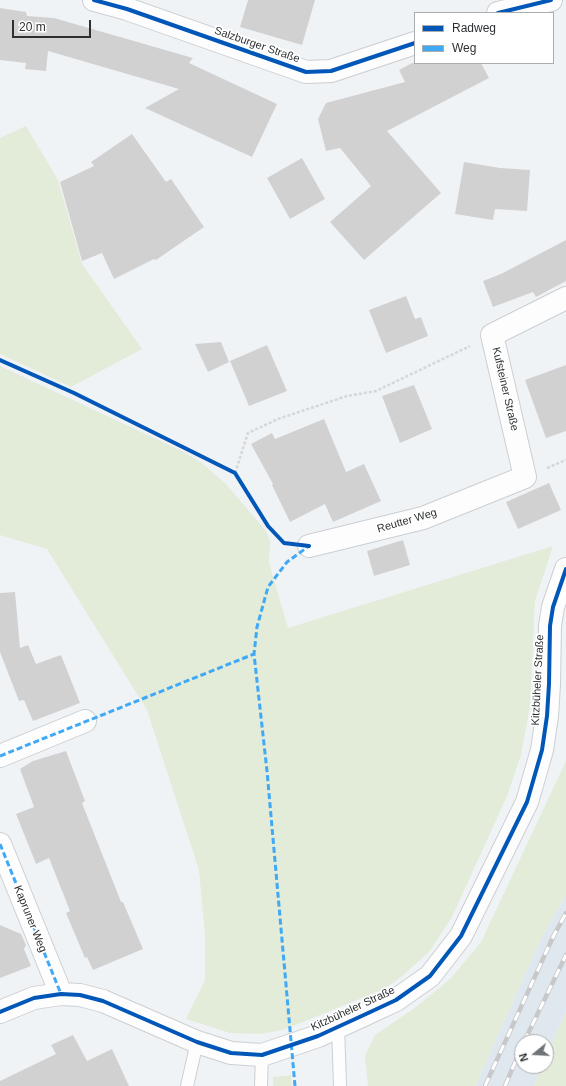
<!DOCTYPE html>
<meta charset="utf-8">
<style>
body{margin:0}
#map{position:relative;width:566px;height:1086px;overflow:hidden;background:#f0f3f6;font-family:Arial,sans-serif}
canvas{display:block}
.legend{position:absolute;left:414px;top:12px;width:140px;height:52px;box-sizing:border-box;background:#fff;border:1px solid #abacad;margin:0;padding:5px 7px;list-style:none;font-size:12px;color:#2d3032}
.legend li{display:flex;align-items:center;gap:8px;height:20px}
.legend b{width:20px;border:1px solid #abacad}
.north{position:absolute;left:514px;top:1034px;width:40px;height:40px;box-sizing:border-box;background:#fff;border:1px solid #abacad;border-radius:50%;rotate:252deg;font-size:11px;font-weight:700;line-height:16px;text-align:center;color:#2d3032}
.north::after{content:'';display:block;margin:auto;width:14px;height:18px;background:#717477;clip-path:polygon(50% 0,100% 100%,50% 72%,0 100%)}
.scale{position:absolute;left:12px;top:20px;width:79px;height:18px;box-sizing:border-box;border:2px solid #2d3032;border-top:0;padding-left:5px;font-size:12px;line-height:14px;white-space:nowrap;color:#2d3032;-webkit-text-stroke:3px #fff;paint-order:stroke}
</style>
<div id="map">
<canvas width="566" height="1086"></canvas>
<ul class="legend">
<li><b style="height:5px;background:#0057b8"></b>Radweg</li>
<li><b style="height:5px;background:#3fa9f5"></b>Weg</li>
</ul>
<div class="north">N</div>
<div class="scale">20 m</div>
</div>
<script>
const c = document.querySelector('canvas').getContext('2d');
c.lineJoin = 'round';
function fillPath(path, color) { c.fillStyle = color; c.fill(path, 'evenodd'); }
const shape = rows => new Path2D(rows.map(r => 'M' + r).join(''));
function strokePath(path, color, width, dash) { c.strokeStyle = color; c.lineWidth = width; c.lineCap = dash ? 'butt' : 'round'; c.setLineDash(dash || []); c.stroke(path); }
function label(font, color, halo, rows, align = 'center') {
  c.font = font + ' Arial,sans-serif'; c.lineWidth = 3.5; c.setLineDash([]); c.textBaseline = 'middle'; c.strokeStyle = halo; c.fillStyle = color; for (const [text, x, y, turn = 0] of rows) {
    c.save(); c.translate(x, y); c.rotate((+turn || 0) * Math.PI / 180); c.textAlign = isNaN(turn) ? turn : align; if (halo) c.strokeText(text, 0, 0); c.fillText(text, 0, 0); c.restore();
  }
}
const built = shape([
 [566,895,566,1012,546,1057,546,1042,522,1042,522,1066,542,1066,534,1086,475,1086,541,938]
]);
const green = shape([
 [26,126,58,180,82,264,142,349,71,387,0,354,0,138],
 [0,366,182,451,202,463,226,484,266,531,270,540,269,563,288,628,553,546,535,601,530,706,521,755,507,796,452,917,429,952,401,977,384,989,283,1030,260,1034,230,1033,186,1019,205,980,205,934,199,870,147,710,47,549,0,535],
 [566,761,566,895,541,938,475,1086,368,1086,365,1056,375,1035,416,1007,451,978,481,942],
 [566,1012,566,1086,534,1086,542,1066,546,1066,546,1057],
 [291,1075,292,1086,273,1086,273,1077]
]);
const building = shape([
 [248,0,315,0,302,45,240,27],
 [0,8,26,12,27,16,54,18,193,58,189,63,277,104,252,157,145,108,179,89,48,51,46,71,25,69,26,63,0,60],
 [412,63,481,63,489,78,387,131,441,193,364,260,330,222,371,186,340,148,326,151,318,119,326,103,405,82,399,70],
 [132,134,166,182,171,179,204,227,156,260,154,259,114,279,102,253,82,261,60,182,94,166,91,162],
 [302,158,325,199,290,219,267,178],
 [464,162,500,168,530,170,527,211,495,209,493,220,455,214],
 [566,240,566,281,536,297,533,292,493,307,483,281,501,274],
 [406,296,415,319,421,317,428,336,386,353,369,310],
 [221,342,229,362,208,372,195,344],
 [267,345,287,391,249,406,230,361],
 [566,365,566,431,546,438,525,380],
 [414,385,432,429,400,443,382,396],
 [324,419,346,472,364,464,381,501,333,522,325,504,290,522,272,485,273,484,251,444,272,433,275,439],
 [549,483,561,510,518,529,506,502],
 [403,540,410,565,374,576,367,551],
 [15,592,20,648,28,645,36,664,61,655,80,703,33,721,24,700,19,701,0,652,0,593],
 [66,751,85,801,82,803,121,902,123,902,143,949,93,970,87,957,85,958,66,913,70,911,49,858,36,864,16,814,34,807,20,769,33,761],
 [0,925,21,934,26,945,24,949,31,966,0,978],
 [73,1035,87,1061,112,1049,129,1086,0,1086,0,1081,56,1054,51,1045]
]);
const path = shape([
 [547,468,566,460],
 [235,473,248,433,278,419,347,396,376,391,470,346]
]);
const lane = shape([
 [338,1026,340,1086],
 [187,1086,197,1042],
 [261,1086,262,1055]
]);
const street = shape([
 [94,0,127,9,306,72,331,71,415,43],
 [498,13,551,0],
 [309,546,423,518,525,477,492,335,566,298],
 [0,756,85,721],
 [0,844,61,994],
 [0,1012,34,998,61,994,80,995,103,1001,197,1042,231,1053,262,1055,318,1036,366,1014,396,1000,430,976,461,936,527,802,542,750,547,716,549,684,550,626,553,607,566,569]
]);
const rail = shape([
 [524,1042,566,955],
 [485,1086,553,937,566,913],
 [505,1086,522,1046]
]);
const quiet = shape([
 [0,756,254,654],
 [0,844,61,994],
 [295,1086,267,771,254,654,257,627,268,587,287,562,309,546]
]);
const cycleway = shape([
 [94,0,127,9,306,72,331,71,415,43],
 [498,13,551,0],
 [0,360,74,393,235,473,268,526,284,543,309,546],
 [0,1012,34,998,61,994,80,995,103,1001,197,1042,231,1053,262,1055,318,1036,366,1014,396,1000,430,976,461,936,527,802,542,750,547,716,549,684,550,626,553,607,566,569]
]);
const streetNames = [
 ["Salzburger Straße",257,45,19],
 ["Kufsteiner Straße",505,389,77],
 ["Reutter Weg",407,521,-16],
 ["Kitzbüheler Straße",538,680,-87],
 ["Kapruner Weg",30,919,68],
 ["Kitzbüheler Straße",353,1009,-25]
];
fillPath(built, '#dfe7ef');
fillPath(green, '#e3ebd9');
fillPath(building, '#d2d1d2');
strokePath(lane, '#cccfd2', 14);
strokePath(street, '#cccfd2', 24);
strokePath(path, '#d5d6d7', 2.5, [3, 2]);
strokePath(lane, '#fdfdfe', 12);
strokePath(street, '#fdfdfe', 22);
strokePath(rail, '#c8c8ca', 4.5);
strokePath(rail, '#fff', 3, [9]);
strokePath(quiet, '#3fa9f5', 3, [6, 3]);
strokePath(cycleway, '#0057b8', 4);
label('11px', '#2d3032', '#fff', streetNames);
</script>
